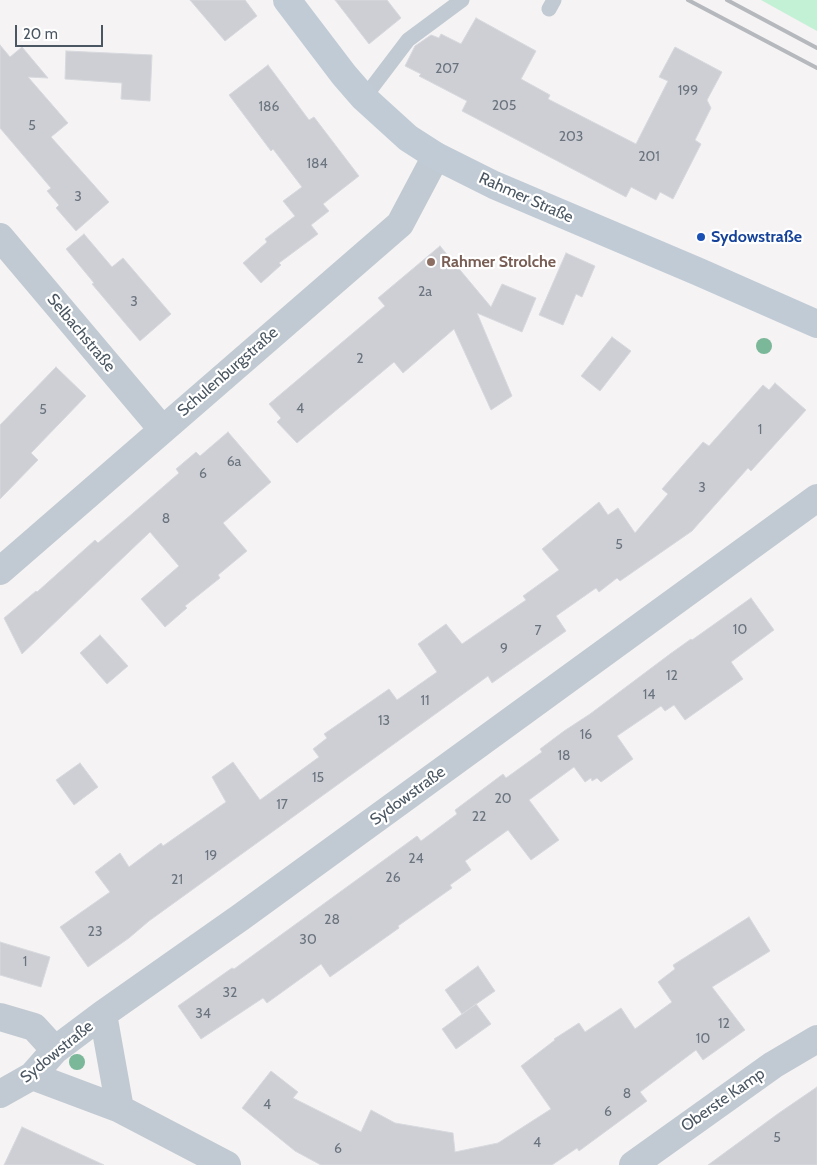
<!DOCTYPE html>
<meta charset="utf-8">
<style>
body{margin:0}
#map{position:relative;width:817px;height:1165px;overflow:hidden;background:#f5f3f3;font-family:Cabin,sans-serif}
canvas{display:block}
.scale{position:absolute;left:15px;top:25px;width:88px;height:22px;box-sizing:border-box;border:2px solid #4a5661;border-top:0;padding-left:6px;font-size:15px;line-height:18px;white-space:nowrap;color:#4a5661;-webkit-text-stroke:4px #fff;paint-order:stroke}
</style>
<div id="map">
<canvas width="817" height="1165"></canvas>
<div class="scale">20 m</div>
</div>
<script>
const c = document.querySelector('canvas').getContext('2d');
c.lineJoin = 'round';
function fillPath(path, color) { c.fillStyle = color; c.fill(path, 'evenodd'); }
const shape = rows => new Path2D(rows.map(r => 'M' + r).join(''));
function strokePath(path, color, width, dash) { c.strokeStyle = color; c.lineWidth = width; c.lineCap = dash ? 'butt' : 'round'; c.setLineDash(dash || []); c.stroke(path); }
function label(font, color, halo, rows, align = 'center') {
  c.font = font + ' Cabin,sans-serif'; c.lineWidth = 4.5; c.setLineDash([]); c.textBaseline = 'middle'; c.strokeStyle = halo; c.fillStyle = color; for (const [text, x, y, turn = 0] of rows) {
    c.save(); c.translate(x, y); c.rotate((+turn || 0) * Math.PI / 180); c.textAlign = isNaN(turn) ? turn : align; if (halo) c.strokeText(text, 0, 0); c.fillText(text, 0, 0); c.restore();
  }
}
const green = shape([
 [761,0,817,0,817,31]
]);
const building = shape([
 [190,0,245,0,257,16,225,41,190,0],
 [335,0,387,0,401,18,369,44,335,0],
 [476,18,536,51,521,79,550,95,548,99,636,144,668,81,659,77,675,47,722,72,707,100,711,108,695,140,701,144,673,199,660,192,656,200,631,187,626,197,462,111,467,101,419,76,421,74,405,66,415,46,431,35,439,38,441,34,461,44,476,18],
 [0,45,10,57,22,47,48,78,28,77,68,123,51,137,109,202,76,231,56,208,59,205,47,191,51,188,0,128,0,45],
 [66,51,152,55,150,101,121,99,122,83,65,79,66,51],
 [268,65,309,120,314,117,359,176,323,204,329,211,311,225,318,234,279,263,281,265,261,283,243,263,267,242,265,239,295,216,283,201,302,187,273,149,271,151,229,95,268,65],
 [84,234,112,267,123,258,171,314,140,341,92,284,94,283,66,249,84,234],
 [440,246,491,307,502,284,536,298,522,332,477,313,512,396,491,410,454,329,403,373,394,362,297,443,277,422,281,418,269,404,385,306,378,298,440,246],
 [566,253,595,266,582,297,576,294,563,325,539,315,566,253],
 [612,337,631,351,600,391,581,376,612,337],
 [56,367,86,396,31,453,38,460,0,499,0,425,56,367],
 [775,383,806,410,751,471,748,468,692,531,620,581,617,578,599,592,596,588,556,616,566,631,492,683,488,676,149,921,129,938,88,967,60,927,110,892,95,872,120,853,129,867,161,843,163,846,226,802,212,777,233,762,260,800,319,757,313,749,327,738,324,734,389,689,397,700,437,672,418,644,446,624,462,644,526,600,523,596,559,570,542,549,599,502,608,515,618,508,635,533,668,494,662,489,703,442,709,446,763,385,769,390,775,383],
 [228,432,271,482,223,523,247,551,218,575,220,578,185,606,187,608,165,627,141,599,179,566,150,532,22,654,4,618,36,591,37,592,95,540,98,543,133,513,179,473,176,469,196,452,200,456,228,432],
 [751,598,774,630,731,662,743,679,685,720,674,705,665,711,661,706,617,736,633,759,601,782,597,778,592,781,591,778,585,782,574,767,529,800,559,840,531,860,508,830,465,861,471,870,450,885,452,888,398,926,399,928,330,977,321,964,267,1003,263,998,201,1039,178,1006,232,968,234,969,417,836,421,841,457,814,455,810,503,774,506,778,542,752,540,749,564,731,590,714,670,654,691,639,692,640,751,598],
 [100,635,128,666,107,684,80,653,100,635],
 [80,763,98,787,74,805,56,780,80,763],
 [749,917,770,951,712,987,745,1030,703,1060,696,1050,640,1092,647,1101,579,1151,577,1148,552,1165,321,1165,295,1151,242,1108,271,1071,298,1092,293,1098,361,1132,371,1110,395,1123,453,1133,455,1152,498,1143,551,1109,521,1066,555,1040,554,1039,579,1023,585,1032,621,1008,635,1029,672,1002,658,982,675,969,673,965,749,917],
 [0,942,50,957,41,987,0,975,0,942],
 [478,966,495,991,462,1014,445,990,478,966],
 [476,1004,491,1024,456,1049,442,1029,476,1004],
 [817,1087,817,1165,708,1165,779,1113,817,1087],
 [22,1127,104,1165,4,1165,22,1127]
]);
const lane = shape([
 [549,9,554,0],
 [364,98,408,40,462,0]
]);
const street = shape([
 [0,237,162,429],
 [0,571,400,224,436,156],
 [103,1014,120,1109],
 [0,1017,34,1027,55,1050],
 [32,1076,120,1109,227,1165],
 [0,1094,32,1076,55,1050,103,1014,241,917,817,498],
 [633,1165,773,1065,817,1039]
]);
const secondary = shape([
 [287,0,344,75,364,98,408,138,436,156,494,185,699,272,817,324]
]);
const rail = shape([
 [688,0,817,68],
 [727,0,817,48]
]);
const trees = [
 [764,346],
 [77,1062]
];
const markers = [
 [701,237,5,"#1a4fb4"],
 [431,262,5,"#8d6e63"]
];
const numberNames = [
 ["207",447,69],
 ["199",688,91],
 ["205",504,106],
 ["186",269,107],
 ["5",32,126],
 ["203",571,137],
 ["201",649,157],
 ["184",317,164],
 ["3",78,197],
 ["2a",425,292],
 ["3",134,302],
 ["2",360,359],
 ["4",300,409],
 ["5",43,410],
 ["1",760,430],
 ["6a",234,462],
 ["6",203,474],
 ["3",702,488],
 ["8",166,519],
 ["5",619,545],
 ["10",740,630],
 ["7",538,631],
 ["9",504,649],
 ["12",672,676],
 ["14",649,695],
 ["11",425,701],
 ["13",384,721],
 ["16",586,735],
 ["18",564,756],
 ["15",318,778],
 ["20",503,799],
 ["17",282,805],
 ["22",479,817],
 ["19",211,856],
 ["24",416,859],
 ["26",393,878],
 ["21",177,880],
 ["28",332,920],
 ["23",95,932],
 ["30",308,940],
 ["1",25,962],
 ["32",230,993],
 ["34",203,1014],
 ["12",724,1024],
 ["10",703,1039],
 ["8",627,1094],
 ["4",267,1105],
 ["6",608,1112],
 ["5",777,1138],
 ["4",537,1143],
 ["6",338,1149]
];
const streetNames = [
 ["Rahmer Straße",526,198,24],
 ["Selbachstraße",81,333,50],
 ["Schulenburgstraße",228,372,-41],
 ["Sydowstraße",408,796,-36],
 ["Sydowstraße",57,1052,-39],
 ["Oberste Kamp",723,1100,-35]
];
const transitNames = [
 ["Sydowstraße",711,237]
];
const educationNames = [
 ["Rahmer Strolche",441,262]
];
fillPath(green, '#c3f1d5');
fillPath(building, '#cdcfd5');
strokePath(building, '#d7d9de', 1);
strokePath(lane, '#c1cad2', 15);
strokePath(street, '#c1cad2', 28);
strokePath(secondary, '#c1cbd6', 28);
strokePath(rail, '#b5b8bd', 4);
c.fillStyle = '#7bb799';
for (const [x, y] of trees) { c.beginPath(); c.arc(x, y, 8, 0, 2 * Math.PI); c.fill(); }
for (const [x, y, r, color] of markers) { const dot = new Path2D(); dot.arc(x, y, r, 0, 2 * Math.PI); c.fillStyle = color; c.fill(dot); strokePath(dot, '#fff', 2); }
label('14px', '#6b747e', null, numberNames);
label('16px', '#4a5661', '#fff', streetNames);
label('bold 16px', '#164399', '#fff', transitNames, 'left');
label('bold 16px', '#785e54', '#fff', educationNames, 'left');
</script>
